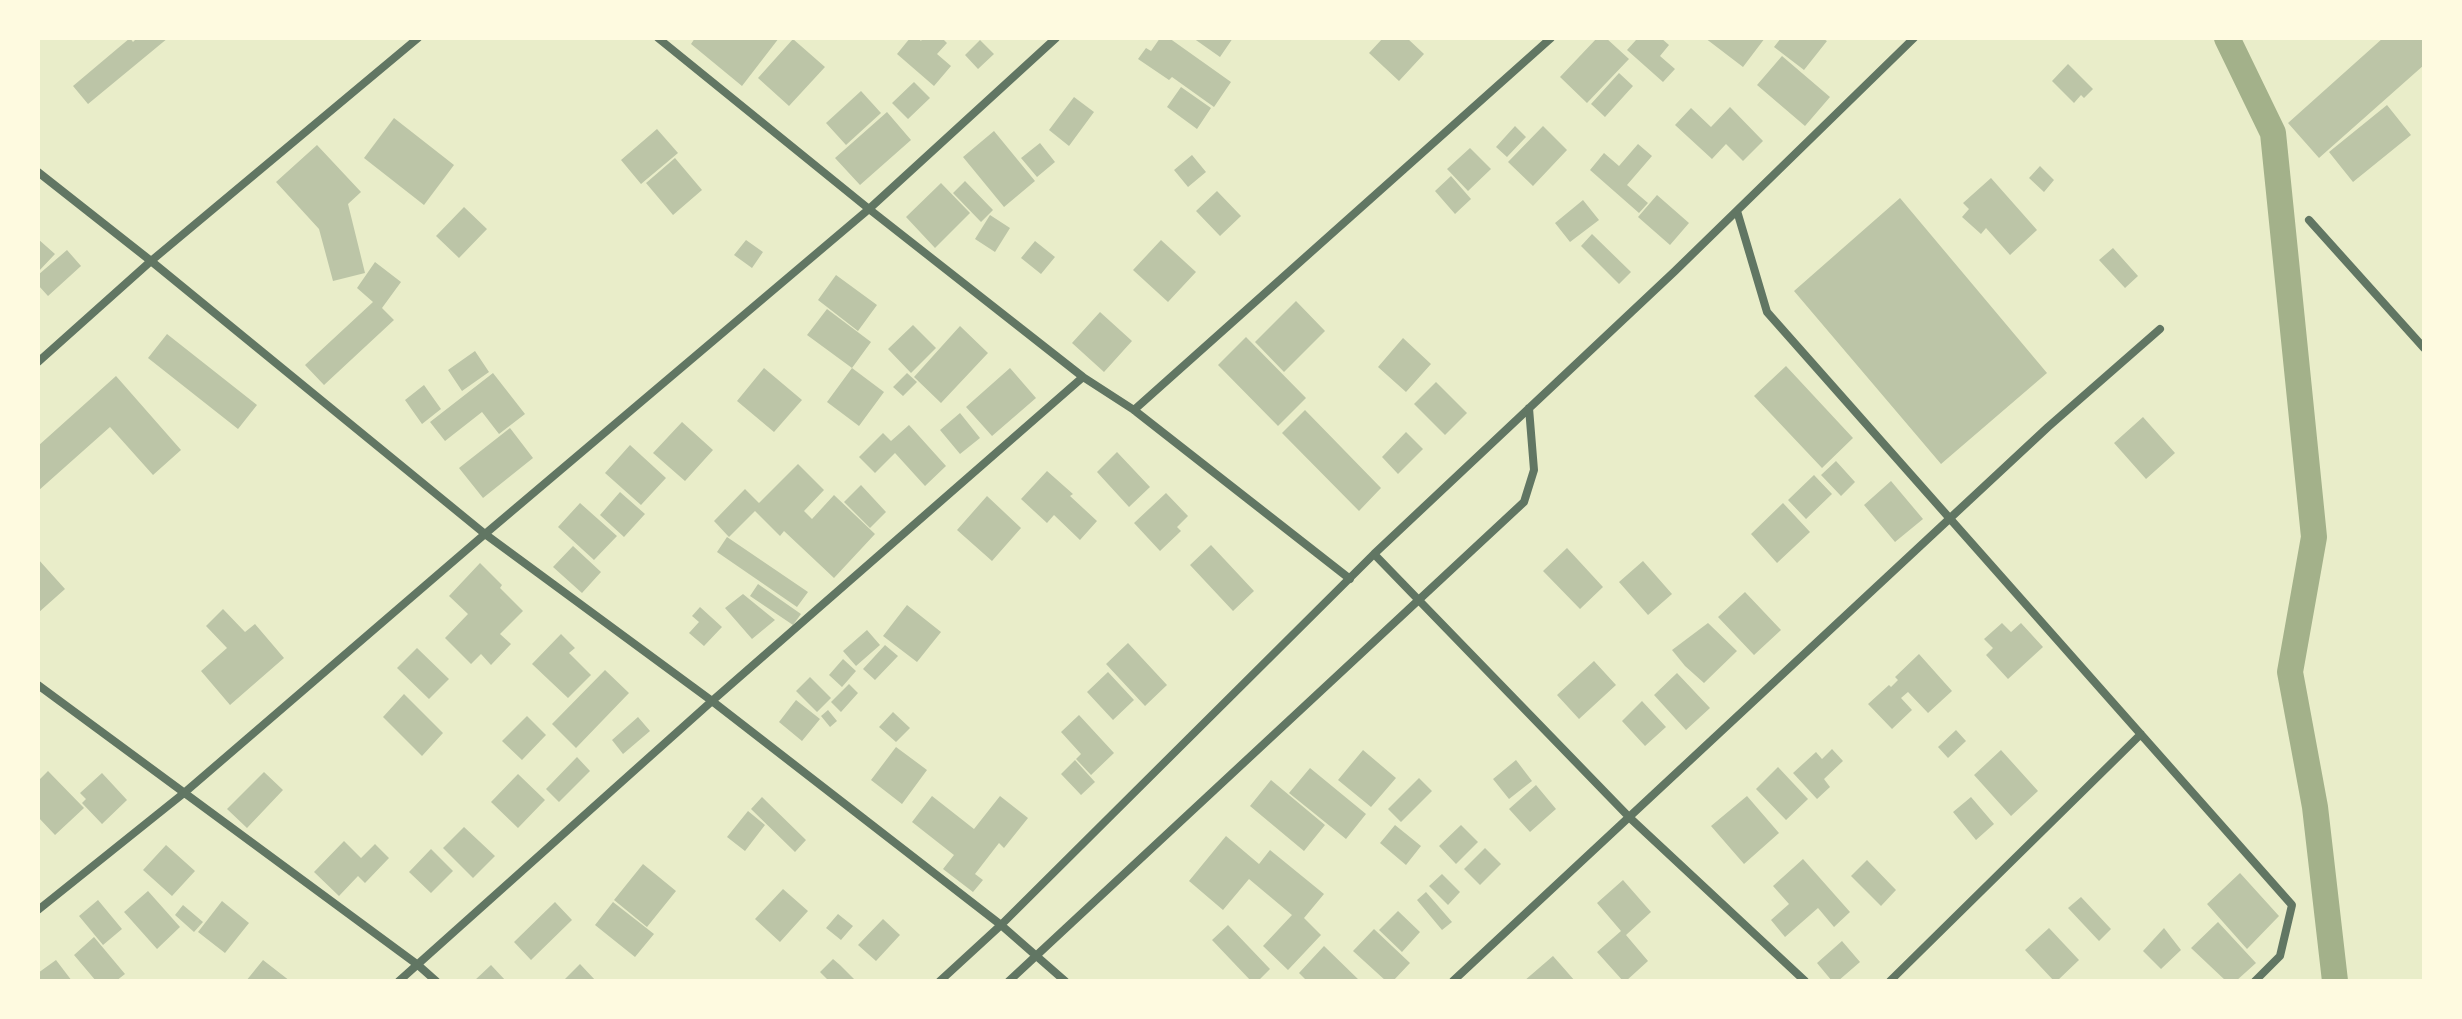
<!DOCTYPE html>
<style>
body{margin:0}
#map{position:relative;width:2462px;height:1019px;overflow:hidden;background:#e9edc9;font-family:"Work Sans",sans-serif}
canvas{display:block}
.frame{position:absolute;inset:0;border:40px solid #fefae0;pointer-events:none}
</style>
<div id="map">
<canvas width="2462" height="1019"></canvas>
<div class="frame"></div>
</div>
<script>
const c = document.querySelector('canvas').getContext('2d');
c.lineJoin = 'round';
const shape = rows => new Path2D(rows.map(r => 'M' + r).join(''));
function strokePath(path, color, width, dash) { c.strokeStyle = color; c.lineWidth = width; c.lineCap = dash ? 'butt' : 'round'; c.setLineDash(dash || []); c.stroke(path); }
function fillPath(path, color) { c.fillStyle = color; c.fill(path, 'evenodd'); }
const canal = shape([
 [2227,38,2273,133,2314,537,2290,672,2315,807,2335,981]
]);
const building = shape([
 [130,38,133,42,137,38,168,38,88,104,73,86],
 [695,38,753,40,779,38,742,86,691,44],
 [910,38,918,38,921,41,923,38,942,38,947,43,937,54,951,66,934,86,897,54],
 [1160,38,1169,38,1231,82,1214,107,1172,77,1169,80,1138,59,1146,48,1151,51],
 [1193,38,1233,38,1220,57],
 [1383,38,1407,38,1424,54,1399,81,1369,53],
 [1597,38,1606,38,1629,59,1587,103,1560,77],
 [1634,38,1661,38,1669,45,1660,56,1675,69,1663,82,1627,50,1636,40],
 [1705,38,1765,38,1743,67],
 [1781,38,1822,38,1827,41,1804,70,1774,47],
 [2383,38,2424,38,2424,65,2319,158,2288,123],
 [793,39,825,67,789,106,758,78],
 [980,40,994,54,978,69,965,55],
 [1782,56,1830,97,1805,126,1757,85],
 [2068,64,2093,89,2084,98,2081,95,2074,103,2052,81],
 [1619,73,1633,86,1605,117,1591,104],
 [914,82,930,98,908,119,892,103],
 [1181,87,1211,108,1197,129,1167,107],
 [861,91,881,113,846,145,826,123],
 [1074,97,1094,112,1069,146,1049,130],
 [2387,105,2411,135,2353,182,2329,152],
 [1730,107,1763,141,1743,161,1726,144,1712,159,1675,125,1691,108,1711,127],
 [887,112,911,140,860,185,835,158],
 [394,118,454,165,424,205,364,158],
 [1515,126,1526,137,1507,157,1496,147],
 [1543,126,1567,150,1533,186,1508,162],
 [657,129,678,153,641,184,621,160],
 [994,131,1035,181,1004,207,963,157],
 [1040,143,1055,162,1037,177,1021,158],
 [1638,144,1652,156,1627,185,1648,203,1639,213,1590,170,1604,153,1619,166],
 [317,145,361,192,348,204,365,273,333,281,319,229,276,182],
 [1470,148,1491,169,1468,191,1447,169],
 [1192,155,1206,172,1188,187,1174,170],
 [675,158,702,190,673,215,646,183],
 [2040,166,2054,180,2044,192,2029,178],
 [1451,176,1471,199,1455,214,1435,191],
 [1991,178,2037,230,2010,255,1986,228,1981,234,1962,217,1969,209,1963,203],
 [965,181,993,210,981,222,953,193],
 [941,183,970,213,935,248,906,217],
 [1217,191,1241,216,1220,236,1196,211],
 [1657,195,1689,223,1670,245,1638,217],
 [1900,198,2047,373,1941,464,1794,291],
 [1583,200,1599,220,1570,242,1555,223],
 [464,207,487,229,459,258,436,236],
 [990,215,1010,228,995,252,975,239],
 [1592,234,1631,272,1619,284,1581,246],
 [38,239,55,254,38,272],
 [746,240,763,252,752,268,734,255],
 [1161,240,1196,272,1168,302,1133,270],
 [1035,241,1055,257,1041,274,1021,258],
 [2113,248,2138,276,2125,288,2099,260],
 [67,250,81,266,48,296,38,285,38,275],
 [375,262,401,282,382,308,394,320,324,385,305,365,373,302,357,288],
 [836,275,877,305,858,331,818,300],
 [1296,301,1325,331,1284,372,1255,342],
 [827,309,871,342,852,368,807,335],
 [1100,312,1132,341,1104,372,1072,343],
 [913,325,936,348,911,373,888,349],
 [960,326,988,353,941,403,914,377],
 [167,334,257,405,238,429,148,358],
 [1246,337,1306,398,1278,426,1218,365],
 [1403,338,1431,364,1406,392,1378,367],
 [475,351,489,372,462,391,448,370],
 [1786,366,1853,438,1822,468,1754,396],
 [764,368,802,400,774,432,737,401],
 [852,368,884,392,859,426,827,402],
 [1010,368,1036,398,992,436,966,407],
 [493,373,525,414,499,434,482,412,445,441,430,422],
 [907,373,917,382,903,396,893,387],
 [116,376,181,450,153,475,110,427,38,491,38,446],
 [1436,382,1467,413,1445,435,1414,404],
 [424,385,441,409,422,424,405,400],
 [1305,410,1381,488,1359,511,1282,433],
 [960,413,980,438,960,454,940,430],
 [2143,417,2175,453,2146,479,2114,443],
 [682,422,713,450,685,481,653,453],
 [909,425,946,466,925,486,895,453,875,473,859,457,883,433,891,441],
 [510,428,533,458,483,498,459,468],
 [1406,432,1423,449,1398,474,1382,457],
 [630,445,666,478,641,505,605,473],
 [1117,452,1150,487,1129,507,1097,472],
 [1836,461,1855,482,1841,496,1821,475],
 [798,464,824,490,804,511,812,519,834,495,875,534,834,578,784,531,780,536,755,511,729,537,714,521,745,489,759,503],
 [1047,471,1073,494,1070,496,1097,521,1080,540,1054,515,1047,523,1021,499],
 [1814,475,1832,494,1806,519,1788,500],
 [1891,481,1923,519,1895,542,1864,505],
 [861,485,886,512,870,528,844,502],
 [620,492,645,514,624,537,600,515],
 [1166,493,1188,516,1177,527,1181,531,1160,551,1134,523],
 [987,496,1021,528,992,561,957,530],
 [580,503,617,536,594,560,558,527],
 [1783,503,1810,532,1777,563,1751,534],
 [727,537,808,592,797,607,717,552],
 [1211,545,1254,591,1233,611,1190,565],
 [573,546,601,572,582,593,553,567],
 [1567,548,1603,587,1580,609,1543,571],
 [38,559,65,589,38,613],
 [1643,561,1672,594,1648,615,1619,582],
 [480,563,502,585,500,588,523,611,500,634,511,644,491,665,481,654,471,664,445,638,468,614,449,596],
 [758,584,801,614,793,625,750,596],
 [1745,592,1781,630,1754,655,1718,617],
 [743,594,775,620,752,639,725,608],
 [907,605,941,632,917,662,883,636],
 [700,607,722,627,704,646,689,633,699,622,692,616],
 [223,609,245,632,255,624,284,658,230,705,201,671,227,648,206,626],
 [1708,623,1737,651,1704,683,1685,666,1672,650],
 [2002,623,2011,632,2021,623,2043,647,2008,679,1986,655,1993,648,1984,639],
 [867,630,880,645,856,666,843,651],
 [561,634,575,648,569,653,591,675,568,698,532,664],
 [1128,643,1167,685,1145,706,1106,664],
 [885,645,898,656,875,680,863,669],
 [417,648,449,679,429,699,397,668],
 [1919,654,1952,691,1928,713,1908,692,1901,698,1912,710,1892,729,1868,704,1889,685,1891,687,1898,680,1895,677],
 [843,659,856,671,842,687,829,675],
 [1594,661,1616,685,1579,719,1557,695],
 [605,670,629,693,576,748,552,724],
 [1108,672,1134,700,1113,720,1087,692],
 [1677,673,1710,708,1686,730,1654,695],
 [810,677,831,698,817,712,796,691],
 [849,684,858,693,841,712,831,702],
 [404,694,443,733,422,756,383,717],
 [796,700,820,719,802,741,779,722],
 [1642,701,1666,727,1645,746,1622,721],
 [828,710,837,721,830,727,821,716],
 [893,712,910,728,896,742,879,727],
 [1079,715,1114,753,1091,775,1076,759,1081,754,1061,732],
 [527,716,546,735,522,760,502,741],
 [638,717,650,731,623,754,612,740],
 [1956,730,1966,741,1948,758,1938,747],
 [896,747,927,770,902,804,871,780],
 [1832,749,1843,761,1824,779,1830,787,1817,799,1793,773,1816,752,1822,759],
 [1363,750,1396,778,1371,807,1338,780],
 [2001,750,2038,791,2011,816,1974,775],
 [577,757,590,771,559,802,546,789],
 [1075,760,1095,782,1081,795,1061,774],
 [1516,760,1532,781,1509,799,1493,779],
 [1778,767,1808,799,1786,820,1756,789],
 [1310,768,1366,814,1346,839,1289,793],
 [48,771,84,808,55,835,38,817,38,781],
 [264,772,283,790,247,828,227,809],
 [102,773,127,800,102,824,82,803,86,799,80,793],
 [518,774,545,800,518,828,491,802],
 [1419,778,1432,791,1401,822,1388,809],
 [1271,780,1325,825,1304,851,1250,806],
 [1536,785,1556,809,1530,832,1509,809],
 [932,796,974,829,1000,796,1028,818,1004,848,999,843,975,874,983,880,973,892,943,869,954,855,912,822],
 [1747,796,1779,833,1744,864,1711,826],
 [762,797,806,840,795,852,751,809],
 [1971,797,1994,824,1976,840,1953,812],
 [748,811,765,825,745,851,727,837],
 [1395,825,1421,846,1406,865,1380,843],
 [1461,825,1478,842,1456,864,1439,846],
 [464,827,495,856,473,878,443,848],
 [1226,836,1259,864,1270,850,1324,894,1304,918,1321,935,1288,970,1263,946,1292,915,1249,879,1223,910,1189,881],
 [344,841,361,858,375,844,389,858,365,883,358,876,339,896,314,872],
 [166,845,195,871,172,896,143,870],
 [1485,848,1501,864,1480,885,1464,869],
 [431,849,453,871,431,893,409,872],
 [1803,859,1850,912,1834,927,1818,908,1785,937,1771,920,1789,904,1773,886],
 [1867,860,1896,890,1881,906,1851,876],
 [643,864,676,891,647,927,614,900],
 [2240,873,2279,916,2247,949,2207,904],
 [1442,874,1460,892,1448,905,1429,886],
 [1623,880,1651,912,1626,935,1648,961,1626,981,1623,981,1597,952,1621,931,1597,903],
 [783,889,808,911,780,942,755,919],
 [148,891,180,927,157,949,124,912],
 [1426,892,1452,922,1442,930,1417,900],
 [2081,897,2111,929,2099,941,2068,908],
 [98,900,122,929,103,945,79,916],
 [222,901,249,923,225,953,198,932],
 [555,902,572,920,531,960,514,942],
 [613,902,654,934,635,957,595,925],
 [183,905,203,922,194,932,175,915],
 [1398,911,1420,932,1402,952,1379,930],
 [838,914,853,926,841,940,826,928],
 [883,919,900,935,876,961,858,945],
 [2218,922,2256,963,2236,981,2226,981,2191,948],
 [1228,925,1270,969,1258,981,1251,981,1212,940],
 [2049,928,2079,960,2057,981,2054,981,2025,950],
 [2164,928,2181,950,2161,969,2143,951],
 [1374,929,1410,963,1393,981,1386,981,1353,951],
 [94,937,125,974,116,981,96,981,74,955],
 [1842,941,1860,962,1838,981,1832,981,1817,963],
 [1324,946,1360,981,1307,981,1299,973],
 [1553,956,1575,981,1524,981],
 [833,959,840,965,856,981,825,981,827,979,820,972],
 [56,960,72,981,39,981,38,973],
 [263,960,290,981,246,981],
 [580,964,596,981,563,981],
 [491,965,506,981,474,981]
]);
const minor = shape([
 [658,38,869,209,1083,377,1134,410,1350,579],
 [38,172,151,261,485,534,712,701,1001,925,1065,981],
 [1737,211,1767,312,2292,905,2280,956,2255,981],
 [2309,220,2424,348],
 [38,362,151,261,418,38],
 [1134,410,1551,38],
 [1374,554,1630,818,1805,981],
 [38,685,418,965,436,981],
 [38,910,184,793,485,534,869,209,1056,38],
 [399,981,712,701,1083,377],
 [940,981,1001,925,1374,554,1675,271,1914,38],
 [1009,981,1524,502,1534,470,1529,408],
 [1453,981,2048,427,2160,329],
 [1890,981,2141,734]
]);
strokePath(canal, '#a3b18a', 26);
fillPath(building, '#bcc5a7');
strokePath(minor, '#617663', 8);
</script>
